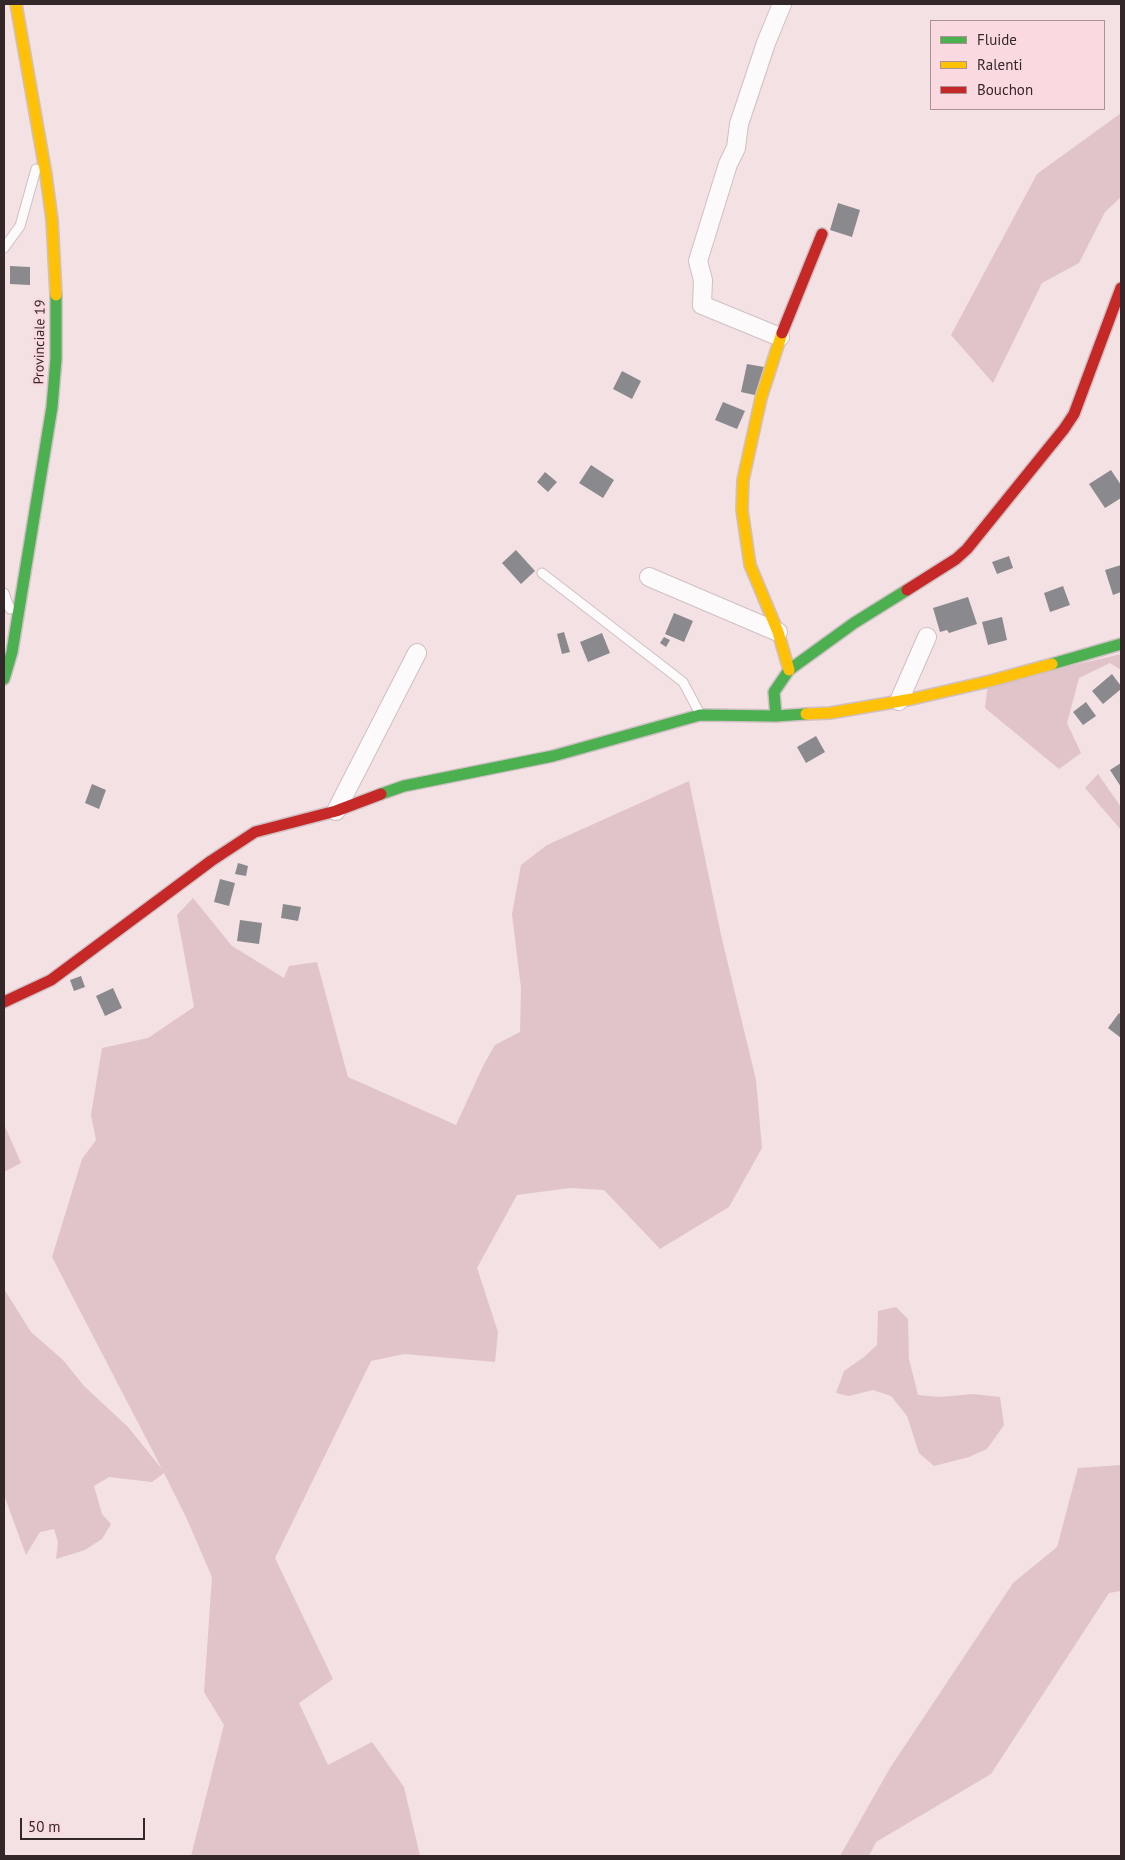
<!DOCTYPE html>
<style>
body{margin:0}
#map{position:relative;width:1125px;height:1860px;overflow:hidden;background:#f3e1e4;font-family:"PT Sans",sans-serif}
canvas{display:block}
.frame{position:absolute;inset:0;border:5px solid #332729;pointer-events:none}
.legend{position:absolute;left:930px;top:20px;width:175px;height:90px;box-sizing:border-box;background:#fadae0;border:1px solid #aa9297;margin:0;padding:6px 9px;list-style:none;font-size:15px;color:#332729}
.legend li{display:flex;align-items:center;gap:10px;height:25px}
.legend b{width:25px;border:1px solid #aa9297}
.scale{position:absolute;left:20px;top:1818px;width:125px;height:22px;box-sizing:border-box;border:2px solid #332729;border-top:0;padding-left:6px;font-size:15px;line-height:18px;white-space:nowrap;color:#332729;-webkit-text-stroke:4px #fadae0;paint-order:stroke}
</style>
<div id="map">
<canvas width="1125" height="1860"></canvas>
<div class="frame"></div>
<ul class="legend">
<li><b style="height:6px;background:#4caf50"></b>Fluide</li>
<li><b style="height:6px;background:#ffc107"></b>Ralenti</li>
<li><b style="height:6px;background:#c62828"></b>Bouchon</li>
</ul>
<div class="scale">50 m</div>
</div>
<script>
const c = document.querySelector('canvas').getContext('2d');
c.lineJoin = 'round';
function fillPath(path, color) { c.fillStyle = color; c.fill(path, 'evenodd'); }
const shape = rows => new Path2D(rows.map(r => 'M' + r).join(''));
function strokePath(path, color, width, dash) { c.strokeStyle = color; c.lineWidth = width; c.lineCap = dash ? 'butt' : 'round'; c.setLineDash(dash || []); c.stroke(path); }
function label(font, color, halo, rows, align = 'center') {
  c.font = font + ' "PT Sans",sans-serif'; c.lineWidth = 5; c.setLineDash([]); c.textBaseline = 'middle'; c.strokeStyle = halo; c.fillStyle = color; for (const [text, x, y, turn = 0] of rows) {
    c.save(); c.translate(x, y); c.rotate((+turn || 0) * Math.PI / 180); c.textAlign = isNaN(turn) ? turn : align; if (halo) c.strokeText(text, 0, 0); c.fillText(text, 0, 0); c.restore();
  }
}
const green = shape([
 [1121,113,1121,197,1105,212,1079,263,1042,283,993,383,951,335,1037,174],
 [1121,654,1121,670,1110,663,1079,678,1067,723,1081,753,1059,769,985,708,988,685],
 [1098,774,1121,807,1121,830,1085,788],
 [689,781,721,935,756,1080,762,1148,729,1207,660,1249,604,1190,570,1188,517,1195,477,1268,498,1332,495,1362,404,1354,371,1361,275,1558,333,1679,299,1703,328,1765,372,1742,404,1787,420,1856,191,1856,224,1725,204,1692,212,1577,186,1517,164,1473,152,1482,109,1477,94,1486,102,1514,111,1524,102,1539,85,1550,56,1559,58,1542,54,1529,40,1532,26,1555,4,1495,4,1289,31,1332,63,1360,84,1386,128,1427,162,1469,52,1257,82,1159,96,1140,91,1115,102,1048,148,1038,194,1007,177,915,193,898,232,946,284,978,289,966,317,962,348,1077,456,1125,484,1064,495,1045,520,1032,521,988,512,914,521,865,547,845],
 [4,1124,21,1163,4,1172],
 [896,1307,908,1319,909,1359,918,1395,939,1397,973,1394,1000,1397,1004,1425,987,1449,969,1457,934,1466,919,1453,907,1416,891,1396,873,1390,849,1396,836,1393,844,1371,864,1357,877,1345,878,1311],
 [1121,1465,1121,1591,1109,1593,991,1774,876,1842,869,1856,840,1856,890,1768,1013,1583,1057,1547,1078,1468]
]);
const building = shape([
 [838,203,860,210,852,237,830,230],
 [10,266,30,267,30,285,10,284],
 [747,364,764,367,759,396,741,392],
 [622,371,641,381,632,399,613,389],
 [723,402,745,411,737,429,715,420],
 [591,465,614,480,603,498,579,483],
 [1111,470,1121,485,1121,498,1105,508,1089,484],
 [545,472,557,482,548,492,537,482],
 [516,550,535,571,521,584,502,563],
 [1009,556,1013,568,997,574,992,562],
 [1121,565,1121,592,1113,595,1105,570],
 [1063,586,1070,605,1050,612,1044,593],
 [968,597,977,624,949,633,947,630,940,632,933,608],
 [674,613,693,621,684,642,665,634],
 [1002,617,1007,640,988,645,982,622],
 [564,632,570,652,562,654,557,634],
 [602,633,610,653,588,662,580,642],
 [664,637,670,640,666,647,660,643],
 [1112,674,1121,686,1121,689,1103,704,1092,691],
 [1086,702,1096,716,1083,725,1073,712],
 [816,736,825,752,806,763,797,747],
 [1121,763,1121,787,1110,770],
 [92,784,106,790,99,809,85,803],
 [238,863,248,866,246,876,235,874],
 [220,879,235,883,229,906,214,902],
 [283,904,301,907,298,921,281,918],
 [240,920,262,923,259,944,237,941],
 [81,976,85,987,74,991,70,980],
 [113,988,122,1008,105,1016,96,996],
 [1119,1013,1121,1015,1121,1038,1108,1028]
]);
const lane = shape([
 [4,248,20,226,36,169],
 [542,573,683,682,699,712],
 [4,593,10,609]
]);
const street = shape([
 [780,337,702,305,703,280,698,261,728,164,736,148,739,124,766,43,782,4],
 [649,577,778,632],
 [899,701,927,637],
 [336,811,417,653]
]);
const fast = shape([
 [1052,664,1121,644],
 [4,679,12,652,52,407,56,359,56,295],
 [776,716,774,692,789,670,854,623,907,590],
 [381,794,404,786,553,756,700,715,776,716,806,714]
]);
const slow = shape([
 [16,4,46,175,52,220,56,295],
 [782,333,761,398,743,480,742,510,750,565,778,632,789,670],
 [806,714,830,713,912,699,990,681,1052,664]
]);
const jam = shape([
 [782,333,822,234],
 [907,590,956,559,967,549,1064,429,1074,414,1121,288],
 [4,1002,51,980,211,861,255,832,336,811,381,794]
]);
const streetNames = [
 ["Provinciale 19",40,342,-89]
];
fillPath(green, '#e1c4ca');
fillPath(building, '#8a898d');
strokePath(lane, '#cfc0c3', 11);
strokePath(street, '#cfc0c3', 20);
strokePath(fast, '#cfc0c3', 14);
strokePath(slow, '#cfc0c3', 14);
strokePath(jam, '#cfc0c3', 14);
strokePath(lane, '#fdfafb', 9);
strokePath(street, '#fdfafb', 18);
strokePath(fast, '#4caf50', 11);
strokePath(slow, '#ffc107', 11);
strokePath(jam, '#c62828', 11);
label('14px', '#332729', '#fadae0', streetNames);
</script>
